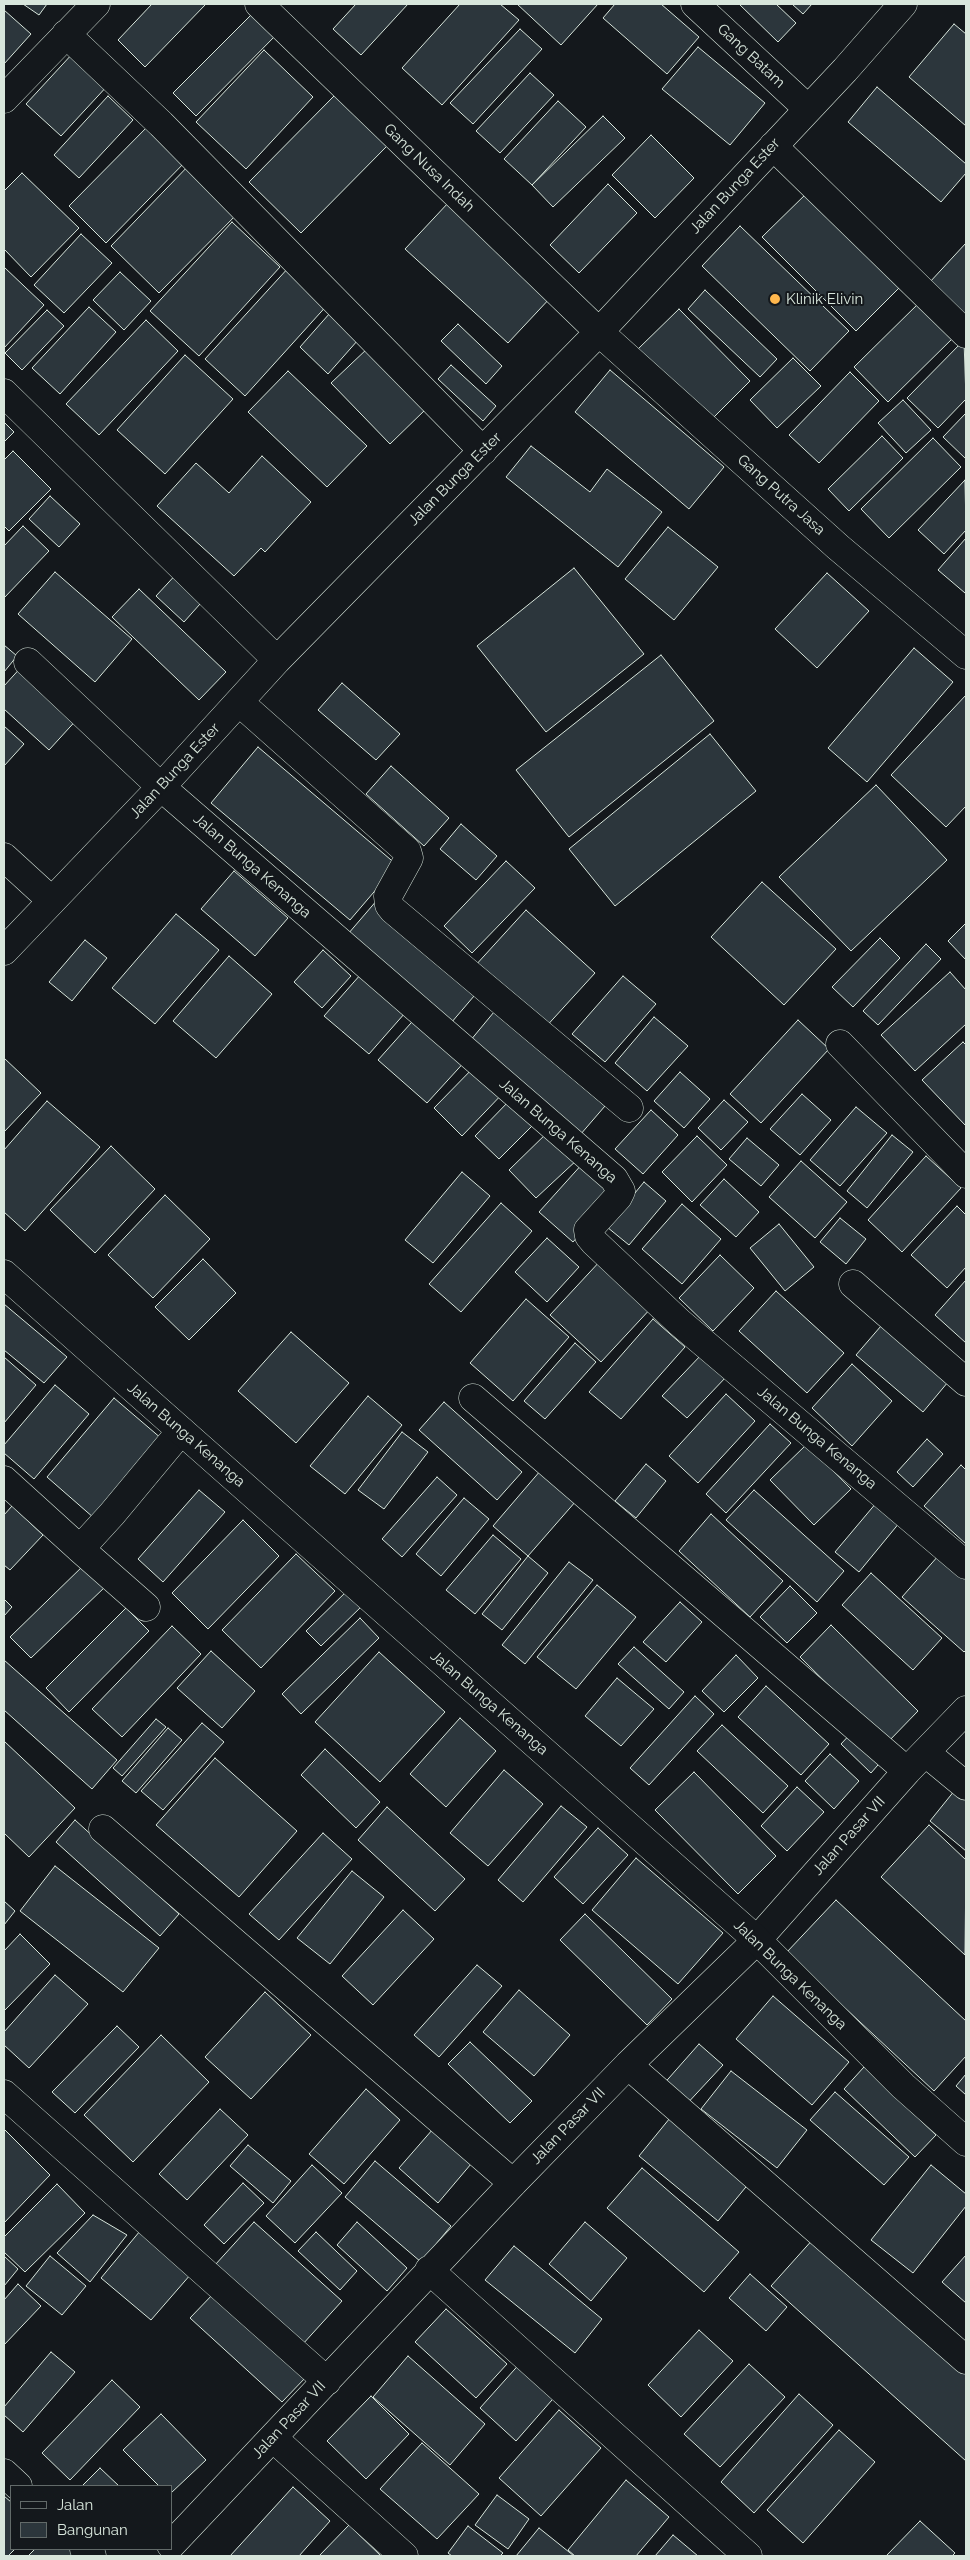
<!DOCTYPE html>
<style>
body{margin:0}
#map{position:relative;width:970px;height:2560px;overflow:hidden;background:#14181c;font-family:Raleway,sans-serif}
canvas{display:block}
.frame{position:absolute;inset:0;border:5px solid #d8e6dc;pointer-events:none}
.legend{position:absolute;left:10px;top:2485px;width:162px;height:65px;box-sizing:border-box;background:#14181c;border:1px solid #626a69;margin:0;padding:6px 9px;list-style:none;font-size:15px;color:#d8e6dc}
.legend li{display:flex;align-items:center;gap:10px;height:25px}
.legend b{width:25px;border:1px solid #626a69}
</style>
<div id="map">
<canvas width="970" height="2560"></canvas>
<div class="frame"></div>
<ul class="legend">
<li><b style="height:6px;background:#14181c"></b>Jalan</li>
<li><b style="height:14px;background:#2c363c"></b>Bangunan</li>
</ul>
</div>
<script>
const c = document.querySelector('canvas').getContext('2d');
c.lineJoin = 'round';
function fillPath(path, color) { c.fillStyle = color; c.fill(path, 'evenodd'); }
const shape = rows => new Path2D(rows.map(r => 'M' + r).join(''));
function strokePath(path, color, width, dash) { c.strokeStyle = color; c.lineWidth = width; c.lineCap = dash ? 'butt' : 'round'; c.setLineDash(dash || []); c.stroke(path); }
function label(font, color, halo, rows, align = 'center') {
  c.font = font + ' Raleway,sans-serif'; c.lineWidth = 4; c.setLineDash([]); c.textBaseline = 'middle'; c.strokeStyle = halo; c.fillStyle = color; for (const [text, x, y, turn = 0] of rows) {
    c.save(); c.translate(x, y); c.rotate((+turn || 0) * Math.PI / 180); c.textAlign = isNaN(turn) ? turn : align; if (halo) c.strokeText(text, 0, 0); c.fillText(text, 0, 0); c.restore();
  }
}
const building = shape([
 [23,4,47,4,39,15,23,4],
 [152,4,206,4,145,67,118,40,152,4],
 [356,4,408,4,361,55,333,29,356,4],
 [460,4,500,4,519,20,442,105,402,68,460,4],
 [517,4,598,4,561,45,517,4],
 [615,4,661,4,699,37,667,74,603,18,615,4],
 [739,4,776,4,796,23,778,42,739,4],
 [792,4,812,4,803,14,792,4],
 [4,10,31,34,4,64,4,10],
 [256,10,279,32,196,116,173,93,256,10],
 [954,24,966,34,966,126,909,77,954,24],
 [520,29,542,49,473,124,450,103,520,29],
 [698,47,765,103,730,145,662,89,698,47],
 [264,50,313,97,246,169,196,122,264,50],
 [74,52,109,84,61,136,26,104,74,52],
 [530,73,554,95,500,153,476,131,530,73],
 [877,87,966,164,966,173,941,202,848,122,877,87],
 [335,95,387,146,301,233,249,182,335,95],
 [108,96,133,120,79,178,54,155,108,96],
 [558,101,586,127,532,185,504,159,558,101],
 [603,116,625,138,553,207,532,185,603,116],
 [152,122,189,158,106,243,69,206,152,122],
 [651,135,694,178,655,218,612,175,651,135],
 [193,161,242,209,159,293,111,246,193,161],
 [22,173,79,228,31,277,4,249,4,191,22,173],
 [608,184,637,213,579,273,550,245,608,184],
 [808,192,901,286,856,331,762,237,808,192],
 [449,202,552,296,508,343,405,249,449,202],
 [232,222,280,267,199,356,150,311,232,222],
 [740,226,849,331,810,371,702,266,740,226],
 [81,234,112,263,64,313,34,285,81,234],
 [966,243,966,318,929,283,966,243],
 [290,266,330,302,245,396,205,359,290,266],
 [4,267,44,305,4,348,4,267],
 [120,272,151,301,124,330,93,300,120,272],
 [705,290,777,359,760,377,688,309,705,290],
 [921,301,955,336,888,402,854,367,921,301],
 [89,307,116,332,60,394,32,368,89,307],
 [679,309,750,381,710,421,638,349,679,309],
 [47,310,64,326,22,370,5,353,47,310],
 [330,313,358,340,328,374,300,347,330,313],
 [146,320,178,351,99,435,66,404,146,320],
 [458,324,502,366,486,384,441,341,458,324],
 [964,340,966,399,938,428,907,398,964,340],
 [368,348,426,409,390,444,331,383,368,348],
 [185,355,233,399,165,474,117,430,185,355],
 [793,358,821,386,777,428,750,400,793,358],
 [451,365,496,406,483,421,438,379,451,365],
 [610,370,724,467,689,509,575,412,610,370],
 [288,371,367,446,327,487,248,412,288,371],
 [850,372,879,401,819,463,789,435,850,372],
 [903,400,931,430,906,453,878,423,903,400],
 [966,413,966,459,943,437,966,413],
 [4,422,14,432,4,442,4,422],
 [882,436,903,458,849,511,828,489,882,436],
 [933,438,961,467,889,538,861,509,933,438],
 [531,446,590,492,607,469,662,512,618,567,506,477,531,446],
 [13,451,51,489,9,531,4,526,4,460,13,451],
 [262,456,311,502,265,552,261,548,234,576,157,506,196,463,229,493,262,456],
 [965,480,966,530,944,554,918,530,965,480],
 [50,496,80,524,59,547,29,519,50,496],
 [23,526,49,551,4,598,4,546,23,526],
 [668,527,718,567,674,620,625,579,668,527],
 [966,538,966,592,965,593,938,570,966,538],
 [574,568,644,654,546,732,477,646,574,568],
 [180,570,208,595,184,622,156,596,180,570],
 [55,572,132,639,95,682,18,614,55,572],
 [827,573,869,611,817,668,775,629,827,573],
 [139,589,226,672,199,700,112,617,139,589],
 [4,645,17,656,4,672,4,645],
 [914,648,953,682,867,782,828,748,914,648],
 [661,655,714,721,569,837,516,770,661,655],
 [24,664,80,716,49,750,4,709,4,686,24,664],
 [342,683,400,734,376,760,318,710,342,683],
 [966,695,966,806,946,827,891,775,966,695],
 [4,726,24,744,4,766,4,726],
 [710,734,756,791,615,906,569,849,710,734],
 [258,747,397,865,350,920,211,803,258,747],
 [391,766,449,818,424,846,366,794,391,766],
 [876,785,947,860,851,951,779,877,876,785],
 [461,824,497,856,476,880,440,849,461,824],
 [506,861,535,888,472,953,444,926,506,861],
 [234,871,288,918,255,956,201,909,234,871],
 [762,882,836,949,784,1005,711,937,762,882],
 [378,899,480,989,451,1023,348,934,378,899],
 [526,910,595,973,543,1030,474,967,526,910],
 [176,914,219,950,155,1024,112,988,176,914],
 [966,923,966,960,948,941,966,923],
 [880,938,900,958,853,1007,832,987,880,938],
 [85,940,107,958,72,1001,49,982,85,940],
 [926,944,941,959,878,1025,863,1011,926,944],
 [323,950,351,976,322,1008,294,982,323,950],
 [229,956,272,994,216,1058,173,1021,229,956],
 [950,972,966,990,966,1024,915,1071,881,1035,950,972],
 [361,974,405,1013,369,1054,324,1016,361,974],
 [623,976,656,1004,605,1062,572,1034,623,976],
 [494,1012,605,1106,580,1135,470,1041,494,1012],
 [419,1014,468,1058,427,1103,378,1060,419,1014],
 [654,1017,688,1046,647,1091,615,1063,654,1017],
 [798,1020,829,1049,761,1123,730,1094,798,1020],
 [963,1042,966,1045,966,1126,922,1080,963,1042],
 [4,1058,41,1093,4,1132,4,1058],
 [479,1062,507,1089,462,1136,434,1108,479,1062],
 [680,1072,710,1099,684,1128,654,1101,680,1072],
 [802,1094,831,1120,800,1155,770,1129,802,1094],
 [512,1098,536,1122,499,1159,475,1136,512,1098],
 [724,1100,748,1122,721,1150,698,1128,724,1100],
 [47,1101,100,1147,25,1231,4,1212,4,1150,47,1101],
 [856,1107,887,1133,840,1186,810,1160,856,1107],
 [651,1110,678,1135,643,1174,615,1149,651,1110],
 [550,1130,578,1159,536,1198,509,1170,550,1130],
 [892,1135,913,1152,867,1208,847,1191,892,1135],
 [697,1136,727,1165,692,1202,662,1172,697,1136],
 [747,1138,779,1165,761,1186,729,1159,747,1138],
 [111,1146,155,1189,95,1253,50,1210,111,1146],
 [926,1156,961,1188,902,1252,868,1220,926,1156],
 [801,1161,847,1202,815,1238,769,1197,801,1161],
 [584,1162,617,1191,573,1242,539,1212,584,1162],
 [462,1172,490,1196,433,1263,405,1240,462,1172],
 [724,1179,759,1212,736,1237,700,1205,724,1179],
 [644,1182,666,1201,629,1245,607,1227,644,1182],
 [165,1195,210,1239,153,1298,108,1255,165,1195],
 [501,1203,532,1231,461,1312,429,1284,501,1203],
 [682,1204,721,1239,682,1284,642,1249,682,1204],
 [957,1206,966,1215,966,1267,947,1288,911,1255,957,1206],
 [840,1218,866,1239,846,1264,820,1242,840,1218],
 [779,1224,814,1267,785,1291,750,1248,779,1224],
 [547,1238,579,1267,547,1302,515,1272,547,1238],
 [720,1255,754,1288,713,1331,679,1298,720,1255],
 [203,1259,236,1293,189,1340,155,1307,203,1259],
 [602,1259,653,1306,601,1362,550,1315,602,1259],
 [966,1280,966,1343,935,1315,966,1280],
 [776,1291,844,1353,807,1393,739,1331,776,1291],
 [526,1299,569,1337,513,1401,470,1363,526,1299],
 [4,1304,67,1357,44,1383,4,1350,4,1304],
 [653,1319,685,1347,621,1419,589,1392,653,1319],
 [881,1326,948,1382,923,1412,856,1355,881,1326],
 [291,1332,349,1383,296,1443,238,1391,291,1332],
 [575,1343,596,1362,545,1419,524,1401,575,1343],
 [703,1353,727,1376,687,1418,662,1396,703,1353],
 [4,1357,36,1385,4,1423,4,1357],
 [852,1364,892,1401,852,1446,812,1408,852,1364],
 [55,1385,89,1414,34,1479,4,1453,4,1445,55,1385],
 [726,1394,755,1421,698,1483,669,1456,726,1394],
 [368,1396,402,1425,345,1494,310,1466,368,1396],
 [114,1398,162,1439,94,1518,47,1477,114,1398],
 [444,1402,522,1472,497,1500,419,1430,444,1402],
 [770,1424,791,1443,726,1513,706,1494,770,1424],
 [402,1432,428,1452,384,1509,358,1490,402,1432],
 [927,1439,943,1454,913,1487,897,1472,927,1439],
 [807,1444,851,1489,814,1525,770,1480,807,1444],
 [646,1464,666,1481,636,1518,615,1501,646,1464],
 [961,1465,966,1470,966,1544,924,1506,961,1465],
 [541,1470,576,1501,528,1556,493,1526,541,1470],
 [437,1477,457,1495,402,1557,382,1539,437,1477],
 [199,1490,225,1512,163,1582,138,1559,199,1490],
 [754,1490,844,1571,817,1602,726,1520,754,1490],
 [464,1498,489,1519,441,1576,416,1554,464,1498],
 [877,1502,900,1522,859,1572,835,1552,877,1502],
 [12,1506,43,1535,10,1570,4,1565,4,1515,12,1506],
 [711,1514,783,1581,750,1617,679,1551,711,1514],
 [243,1520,279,1556,208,1629,172,1593,243,1520],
 [493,1535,521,1559,475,1614,446,1590,493,1535],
 [296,1554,335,1591,261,1668,222,1630,296,1554],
 [939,1555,966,1579,966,1650,964,1652,902,1597,939,1555],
 [528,1556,548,1573,502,1630,482,1614,528,1556],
 [569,1562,593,1580,525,1664,502,1645,569,1562],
 [85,1564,106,1586,31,1658,10,1637,85,1564],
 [871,1573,942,1638,913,1670,842,1605,871,1573],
 [597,1585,636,1617,576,1689,537,1657,597,1585],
 [790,1586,817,1613,787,1643,760,1617,790,1586],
 [348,1590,363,1605,321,1646,306,1631,348,1590],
 [4,1599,12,1607,4,1616,4,1599],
 [680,1602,702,1622,666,1662,643,1642,680,1602],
 [126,1608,149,1631,69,1712,46,1688,126,1608],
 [360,1618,379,1638,301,1714,282,1694,360,1618],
 [831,1625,918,1711,887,1743,800,1657,831,1625],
 [172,1626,201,1654,122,1737,92,1709,172,1626],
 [634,1647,684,1692,669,1709,618,1664,634,1647],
 [211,1651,255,1691,222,1728,177,1688,211,1651],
 [379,1652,445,1712,380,1782,315,1722,379,1652],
 [736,1655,758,1678,724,1712,702,1691,736,1655],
 [4,1660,117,1760,92,1789,4,1710,4,1660],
 [617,1678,654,1709,621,1746,585,1716,617,1678],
 [766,1686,829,1744,801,1775,738,1717,766,1686],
 [695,1696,714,1714,649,1785,630,1768,695,1696],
 [460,1718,496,1751,446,1807,410,1774,460,1718],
 [156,1719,166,1727,122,1776,113,1768,156,1719],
 [202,1723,224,1742,163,1810,141,1791,202,1723],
 [722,1725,788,1786,763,1813,697,1751,722,1725],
 [168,1728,182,1740,136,1793,122,1781,168,1728],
 [854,1730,884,1758,871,1773,841,1744,854,1730],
 [4,1741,75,1808,29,1857,4,1833,4,1741],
 [325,1749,380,1802,356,1828,301,1775,325,1749],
 [830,1754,859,1781,834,1809,805,1781,830,1754],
 [215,1758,297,1831,239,1897,156,1825,215,1758],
 [504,1770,543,1804,488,1866,450,1833,504,1770],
 [694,1772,776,1856,738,1894,655,1810,694,1772],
 [797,1787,824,1812,787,1851,761,1826,797,1787],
 [955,1790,966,1799,966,1851,930,1821,955,1790],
 [561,1806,587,1827,523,1902,498,1880,561,1806],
 [387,1807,465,1879,435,1911,358,1840,387,1807],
 [75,1820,179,1914,160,1936,56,1842,75,1820],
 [929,1825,966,1860,965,1955,881,1877,929,1825],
 [598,1828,628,1855,583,1904,554,1877,598,1828],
 [323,1833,352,1859,279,1940,249,1914,323,1833],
 [636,1858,723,1933,678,1984,592,1910,636,1858],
 [55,1866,159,1948,123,1992,20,1911,55,1866],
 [352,1871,384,1897,330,1964,297,1938,352,1871],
 [836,1900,966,2021,966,2056,934,2091,786,1953,836,1900],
 [4,1901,15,1911,4,1925,4,1901],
 [403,1910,434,1939,373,2005,342,1976,403,1910],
 [585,1914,672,1999,647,2025,560,1940,585,1914],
 [20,1934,50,1964,4,2011,4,1951,20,1934],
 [477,1965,502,1986,439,2057,414,2035,477,1965],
 [55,1975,88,2004,29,2068,4,2045,4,2032,55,1975],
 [519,1990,570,2035,534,2076,483,2032,519,1990],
 [265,1992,311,2035,251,2099,205,2057,265,1992],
 [773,1996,849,2062,812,2105,736,2039,773,1996],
 [117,2026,139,2047,75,2113,52,2092,117,2026],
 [161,2035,209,2082,133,2162,84,2115,161,2035],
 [470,2042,532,2101,510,2123,448,2064,470,2042],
 [699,2044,723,2065,683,2108,661,2087,699,2044],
 [864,2067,936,2135,915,2157,844,2089,864,2067],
 [731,2071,807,2130,777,2168,701,2109,731,2071],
 [966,2074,966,2095,956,2086,966,2074],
 [366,2089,400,2120,344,2184,309,2154,366,2089],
 [835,2092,909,2157,884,2185,810,2120,835,2092],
 [220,2109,248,2135,187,2200,159,2174,220,2109],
 [670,2118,750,2182,718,2221,639,2156,670,2118],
 [4,2129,50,2175,4,2223,4,2129],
 [433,2129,471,2164,438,2203,399,2168,433,2129],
 [248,2145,291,2181,273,2203,230,2166,248,2145],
 [375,2161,451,2226,421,2262,345,2197,375,2161],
 [312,2165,342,2193,295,2243,266,2216,312,2165],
 [931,2165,966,2194,966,2206,913,2273,871,2240,931,2165],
 [642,2168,739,2252,704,2292,607,2208,642,2168],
 [243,2183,264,2203,224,2244,204,2225,243,2183],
 [57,2184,85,2213,25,2272,4,2252,4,2237,57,2184],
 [93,2215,127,2235,90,2282,57,2253,93,2215],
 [254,2222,342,2301,302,2345,215,2265,254,2222],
 [357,2222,407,2268,387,2291,337,2245,357,2222],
 [585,2222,627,2258,591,2301,549,2264,585,2222],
 [140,2231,191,2274,151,2320,101,2278,140,2231],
 [316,2232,357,2271,340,2290,298,2251,316,2232],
 [815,2237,966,2372,966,2461,771,2286,815,2237],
 [514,2246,602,2319,575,2353,485,2280,514,2246],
 [966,2255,966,2303,942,2282,966,2255],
 [4,2256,18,2269,4,2286,4,2256],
 [50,2256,86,2286,62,2315,26,2286,50,2256],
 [750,2274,787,2307,766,2331,729,2298,750,2274],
 [18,2284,41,2306,4,2345,4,2300,18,2284],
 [215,2292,307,2376,282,2402,190,2318,215,2292],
 [446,2309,507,2364,476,2398,415,2342,446,2309],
 [699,2330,733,2361,681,2417,648,2385,699,2330],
 [51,2352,75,2372,23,2432,4,2415,4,2407,51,2352],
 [408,2356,485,2424,450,2465,373,2397,408,2356],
 [523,2360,559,2392,516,2441,480,2408,523,2360],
 [749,2364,785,2397,720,2467,684,2434,749,2364],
 [112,2380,140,2407,70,2480,42,2453,112,2380],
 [799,2394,833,2425,754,2513,721,2482,799,2394],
 [371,2396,409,2434,366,2479,327,2441,371,2396],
 [559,2410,601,2448,541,2516,499,2478,559,2410],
 [161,2414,206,2460,171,2493,171,2486,159,2486,123,2450,161,2414],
 [839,2430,875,2462,803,2543,767,2510,839,2430],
 [422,2443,479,2494,437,2539,380,2489,422,2443],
 [100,2468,119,2486,82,2486,100,2468],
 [626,2480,669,2517,636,2556,575,2556,568,2550,626,2480],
 [293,2487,330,2521,299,2556,230,2556,293,2487],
 [497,2495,529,2519,508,2549,475,2525,497,2495],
 [4,2496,11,2502,11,2549,15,2549,8,2556,4,2556,4,2496],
 [920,2521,955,2553,952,2556,886,2556,920,2521],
 [349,2525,381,2556,319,2556,349,2525],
 [468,2526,503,2553,500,2556,452,2556,448,2553,468,2526],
 [539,2528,574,2556,516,2556,539,2528],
 [673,2535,698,2556,655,2556,673,2535],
 [35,2549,69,2549,77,2556,28,2556,35,2549]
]);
const minor = shape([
 [259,4,599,332,838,547,966,655],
 [695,4,807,108],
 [66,34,161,124,483,451],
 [4,99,96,4],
 [773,146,966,334],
 [4,393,277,660],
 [28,662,161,787,614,1179,621,1191,618,1197,588,1230,589,1236,594,1242,679,1322,966,1565],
 [239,702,407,851,409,858,388,896,389,905,393,910,629,1108],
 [4,857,51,900],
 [4,951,161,787,277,660,599,332,845,70,903,4],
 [840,1044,966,1174],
 [853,1284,966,1382],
 [473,1398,907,1771],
 [4,1480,80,1549,112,1514,181,1431],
 [80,1549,146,1607],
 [926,1753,966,1786],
 [103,1829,513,2183],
 [628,2065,966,2360],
 [4,2094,327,2381],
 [429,2270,748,2556],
 [273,2438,404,2556],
 [4,2473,18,2486],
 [171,2545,513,2183,628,2065,757,1940,907,1771,966,1710],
 [84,2549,92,2556]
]);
const tertiary = shape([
 [4,1274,757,1940,903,2086,966,2142]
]);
const markers = [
 [775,299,6,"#ffb74d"]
];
const streetNames = [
 ["Gang Batam",751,56,43],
 ["Gang Nusa Indah",429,168,44],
 ["Jalan Bunga Ester",735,186,-47],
 ["Jalan Bunga Ester",455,479,-45],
 ["Gang Putra Jasa",781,495,42],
 ["Jalan Bunga Ester",175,771,-47],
 ["Jalan Bunga Kenanga",252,866,41],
 ["Jalan Bunga Kenanga",558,1131,41],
 ["Jalan Bunga Kenanga",186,1435,41],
 ["Jalan Bunga Kenanga",817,1438,40],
 ["Jalan Bunga Kenanga",489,1703,41],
 ["Jalan Pasar VII",849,1836,-48],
 ["Jalan Bunga Kenanga",790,1975,44],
 ["Jalan Pasar VII",568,2126,-46],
 ["Jalan Pasar VII",289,2420,-47]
];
const poiNames = [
 ["Klinik Elivin",786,299]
];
fillPath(building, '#2c363c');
strokePath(building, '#d8e6dc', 1);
strokePath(minor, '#d8e6dc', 29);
strokePath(tertiary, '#d8e6dc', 29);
strokePath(minor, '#14181c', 28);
strokePath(tertiary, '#14181c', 28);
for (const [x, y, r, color] of markers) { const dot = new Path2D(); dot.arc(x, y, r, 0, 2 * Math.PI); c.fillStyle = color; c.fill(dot); strokePath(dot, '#14181c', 2); }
label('15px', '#d8e6dc', '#14181c', streetNames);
label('15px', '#d8e6dc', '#14181c', poiNames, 'left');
</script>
